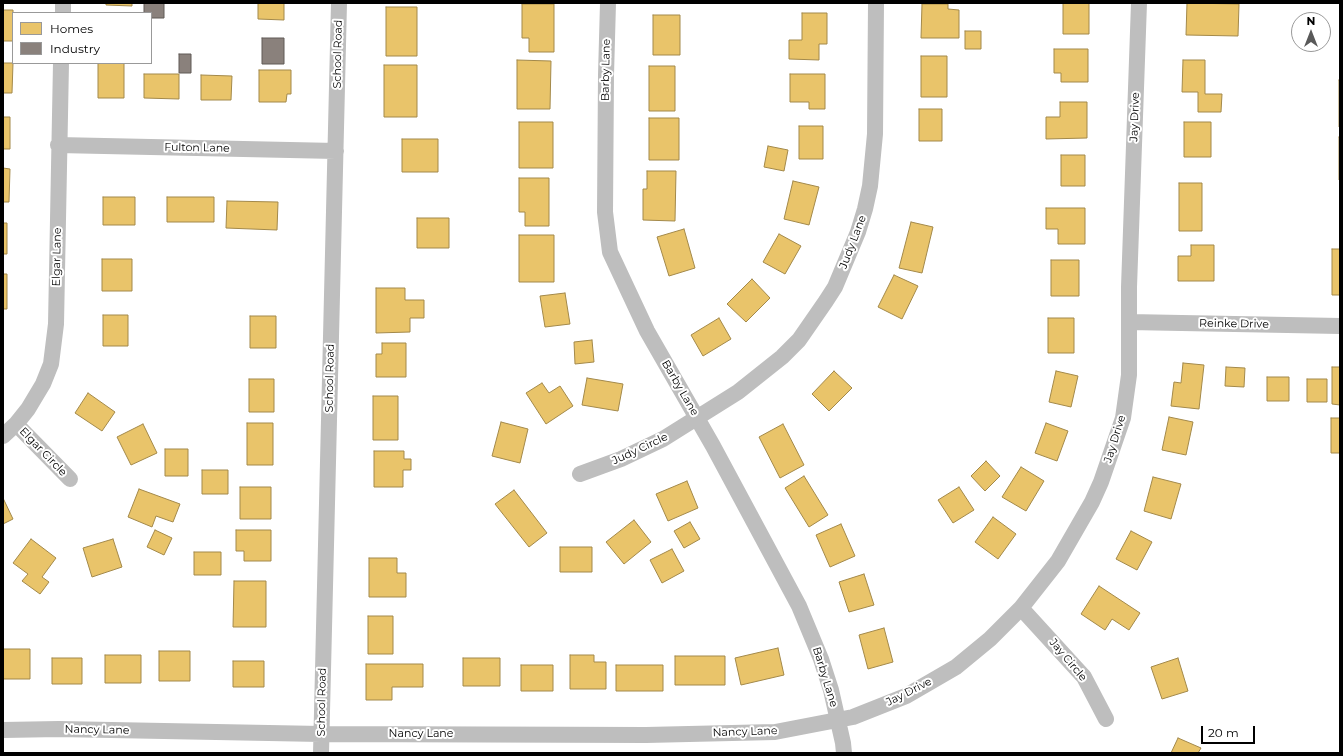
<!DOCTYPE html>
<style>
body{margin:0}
#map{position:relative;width:1343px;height:756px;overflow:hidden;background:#fff;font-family:Montserrat,sans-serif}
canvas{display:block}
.frame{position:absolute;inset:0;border:4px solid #000;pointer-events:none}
.legend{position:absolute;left:12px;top:12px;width:140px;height:52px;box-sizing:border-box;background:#fff;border:1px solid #999;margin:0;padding:5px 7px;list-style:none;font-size:12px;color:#000}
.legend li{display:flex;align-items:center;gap:8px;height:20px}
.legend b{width:20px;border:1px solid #999}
.north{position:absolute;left:1291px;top:12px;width:40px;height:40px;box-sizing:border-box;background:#fff;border:1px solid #999;border-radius:50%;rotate:0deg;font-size:11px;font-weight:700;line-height:16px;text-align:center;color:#000}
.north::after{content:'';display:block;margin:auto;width:14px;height:18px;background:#595959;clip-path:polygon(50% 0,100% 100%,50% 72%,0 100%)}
.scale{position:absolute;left:1201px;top:726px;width:54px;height:18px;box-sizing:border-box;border:2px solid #000;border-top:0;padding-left:5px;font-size:12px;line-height:14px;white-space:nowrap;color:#000;-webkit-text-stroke:3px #fff;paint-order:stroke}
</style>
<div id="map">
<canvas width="1343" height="756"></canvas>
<div class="frame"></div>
<ul class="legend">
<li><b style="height:11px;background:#e9c46a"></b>Homes</li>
<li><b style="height:11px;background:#8a817c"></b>Industry</li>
</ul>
<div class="north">N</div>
<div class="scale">20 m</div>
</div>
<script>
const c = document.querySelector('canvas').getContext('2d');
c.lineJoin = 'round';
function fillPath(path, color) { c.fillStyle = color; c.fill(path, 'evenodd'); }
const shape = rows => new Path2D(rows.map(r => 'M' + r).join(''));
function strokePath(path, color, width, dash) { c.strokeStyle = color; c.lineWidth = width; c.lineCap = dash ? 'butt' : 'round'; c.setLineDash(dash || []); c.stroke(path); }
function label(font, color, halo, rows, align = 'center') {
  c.font = font + ' Montserrat,sans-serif'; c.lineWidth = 4; c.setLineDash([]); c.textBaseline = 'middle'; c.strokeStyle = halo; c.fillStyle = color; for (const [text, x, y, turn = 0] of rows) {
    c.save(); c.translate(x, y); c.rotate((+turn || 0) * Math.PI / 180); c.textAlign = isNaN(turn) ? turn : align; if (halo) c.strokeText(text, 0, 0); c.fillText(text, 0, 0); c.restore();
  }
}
const homes = shape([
 [106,3,132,3,132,6,106,5,106,3],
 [258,3,284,3,284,20,258,19,258,3],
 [1063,3,1089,3,1089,34,1063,34,1063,3],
 [1187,3,1239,4,1238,36,1186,35,1187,3],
 [522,4,554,4,554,52,529,52,529,38,522,38,522,4],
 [922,4,948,4,948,9,959,10,959,38,921,38,922,4],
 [386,7,417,7,417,56,386,56,386,7],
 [3,10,13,10,13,41,3,41,3,10],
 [802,13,827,13,827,44,819,44,819,60,789,59,789,40,802,40,802,13],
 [653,15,680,15,680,55,653,55,653,15],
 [965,31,981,31,981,49,965,49,965,31],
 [1054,49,1088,49,1088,82,1061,82,1061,73,1054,73,1054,49],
 [921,56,947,56,947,97,921,97,921,56],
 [517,60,551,61,550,109,517,109,517,60],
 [1183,60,1205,60,1205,94,1222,94,1221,112,1198,112,1198,92,1182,92,1183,60],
 [3,63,13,63,12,93,3,93,3,63],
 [98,63,124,63,124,98,98,98,98,63],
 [384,65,417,65,417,117,384,117,384,65],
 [649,66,675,66,675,111,649,111,649,66],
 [259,70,291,70,291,94,287,94,286,102,259,102,259,70],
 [144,74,179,74,179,99,144,98,144,74],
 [790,74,825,74,825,109,809,109,809,102,790,102,790,74],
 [201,75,232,76,231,100,201,100,201,75],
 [1339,80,1340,80,1340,127,1339,127,1339,80],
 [1060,102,1087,102,1087,138,1046,139,1046,117,1060,117,1060,102],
 [919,109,942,109,942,141,919,141,919,109],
 [3,117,10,117,10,149,3,149,3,117],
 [649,118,679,118,679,160,649,160,649,118],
 [519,122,553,122,553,168,519,168,519,122],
 [1184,122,1211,122,1211,157,1184,157,1184,122],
 [799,126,823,126,823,159,799,159,799,126],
 [1339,137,1340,137,1340,180,1339,180,1339,137],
 [402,139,438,139,438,172,402,172,402,139],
 [768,146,788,150,784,171,764,167,768,146],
 [1061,155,1085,155,1085,186,1061,186,1061,155],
 [3,168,10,169,9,202,3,202,3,168],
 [647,171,676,171,675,221,643,220,643,189,647,189,647,171],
 [519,178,549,178,549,226,525,226,525,212,519,212,519,178],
 [793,181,819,187,809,225,784,219,793,181],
 [1179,183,1202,183,1202,231,1179,231,1179,183],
 [103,197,135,197,135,225,103,225,103,197],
 [167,197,214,197,214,222,167,222,167,197],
 [227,201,278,202,277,230,226,228,227,201],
 [1046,208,1085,208,1085,244,1058,244,1058,229,1046,229,1046,208],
 [417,218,449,218,449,248,417,248,417,218],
 [911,222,933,227,922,273,899,268,911,222],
 [3,223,7,223,7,254,3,254,3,223],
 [684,229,695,268,669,276,657,237,684,229],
 [779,234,801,246,785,274,763,262,779,234],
 [519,235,554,235,554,282,519,282,519,235],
 [1191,245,1214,245,1214,281,1178,281,1178,256,1191,256,1191,245],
 [1332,249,1340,249,1340,295,1332,295,1332,249],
 [102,259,132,259,132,291,102,291,102,259],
 [1051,260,1079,260,1079,296,1051,296,1051,260],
 [3,274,7,274,7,309,3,309,3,274],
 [894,275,918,286,902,319,878,307,894,275],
 [752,279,770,298,746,322,727,304,752,279],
 [376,288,405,288,405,300,424,300,424,318,410,318,410,332,376,333,376,288],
 [565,293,570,324,545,327,540,296,565,293],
 [103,315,128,315,128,346,103,346,103,315],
 [250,316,276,316,276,348,250,348,250,316],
 [719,318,731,339,703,356,691,335,719,318],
 [1048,318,1074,318,1074,353,1048,353,1048,318],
 [592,340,594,362,575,364,574,342,592,340],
 [382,343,406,343,406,377,376,377,376,354,382,354,382,343],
 [1183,363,1204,365,1199,409,1171,406,1174,382,1181,383,1183,363],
 [1226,367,1245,368,1244,387,1225,386,1226,367],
 [1332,367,1340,367,1340,405,1332,404,1332,367],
 [834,371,852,388,829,411,812,394,834,371],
 [1056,371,1078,376,1071,407,1049,402,1056,371],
 [1267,377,1289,377,1289,401,1267,401,1267,377],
 [587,378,623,384,618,411,582,405,587,378],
 [249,379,274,379,274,412,249,412,249,379],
 [1307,379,1327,379,1327,402,1307,402,1307,379],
 [542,383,549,393,560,386,573,406,546,424,526,393,542,383],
 [88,393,115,412,102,431,75,413,88,393],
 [373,396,398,396,398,440,373,440,373,396],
 [1169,417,1193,422,1186,455,1162,450,1169,417],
 [1331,418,1340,418,1340,453,1331,453,1331,418],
 [501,422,528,429,520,463,492,456,501,422],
 [247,423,273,423,273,465,247,465,247,423],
 [1046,423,1068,431,1057,461,1035,453,1046,423],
 [143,424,157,453,131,465,117,437,143,424],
 [783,424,804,465,780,478,759,437,783,424],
 [165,449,188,449,188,476,165,476,165,449],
 [374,451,404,451,404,459,411,459,411,470,403,470,403,487,374,487,374,451],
 [986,461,1000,476,985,491,971,476,986,461],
 [1021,467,1044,481,1026,511,1002,497,1021,467],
 [202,470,228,470,228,494,202,494,202,470],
 [804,476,828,515,809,527,785,488,804,476],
 [1153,477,1181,484,1171,519,1144,511,1153,477],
 [687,481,698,508,668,521,656,494,687,481],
 [240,487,271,487,271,519,240,519,240,487],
 [959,487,974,510,953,523,938,500,959,487],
 [139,489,180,504,173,522,156,516,152,527,128,517,139,489],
 [514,490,547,533,529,547,495,504,514,490],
 [3,498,13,519,3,524,3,498],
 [993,517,1016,534,998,559,975,542,993,517],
 [634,520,651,542,624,564,606,542,634,520],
 [690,522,700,539,684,548,674,531,690,522],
 [841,524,855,556,830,567,816,535,841,524],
 [155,530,172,538,164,555,147,547,155,530],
 [236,530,271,530,271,561,244,561,244,551,236,551,236,530],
 [1131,531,1152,542,1137,570,1116,559,1131,531],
 [31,539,56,558,42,577,49,582,40,594,22,581,28,574,13,563,31,539],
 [113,539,122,567,92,577,83,548,113,539],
 [560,547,592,547,592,572,560,572,560,547],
 [672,549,684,571,662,583,650,560,672,549],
 [194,552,221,552,221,575,194,575,194,552],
 [369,558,397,558,397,573,406,573,406,597,369,597,369,558],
 [864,574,874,605,849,612,839,582,864,574],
 [234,581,266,581,266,627,233,627,234,581],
 [1099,586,1140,613,1129,630,1112,619,1105,630,1081,614,1099,586],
 [368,616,393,616,393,654,368,654,368,616],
 [884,628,893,662,868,669,859,635,884,628],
 [778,648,784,675,741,685,735,658,778,648],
 [3,649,30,649,30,679,3,679,3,649],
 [159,651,190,651,190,681,159,681,159,651],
 [105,655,141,655,141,683,105,683,105,655],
 [570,655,594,655,594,662,606,662,606,689,570,689,570,655],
 [675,656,725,656,725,685,675,685,675,656],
 [52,658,82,658,82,684,52,684,52,658],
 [463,658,500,658,500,686,463,686,463,658],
 [1178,658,1188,691,1162,699,1151,667,1178,658],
 [233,661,264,661,264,687,233,687,233,661],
 [366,664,423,664,423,687,392,687,392,700,366,700,366,664],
 [521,665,553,665,553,691,521,691,521,665],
 [616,665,663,665,663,691,616,691,616,665],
 [1178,738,1201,748,1198,753,1171,753,1178,738]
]);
const industry = shape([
 [144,3,164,3,164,18,151,18,151,13,144,13,144,3],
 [262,38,284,38,284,64,262,64,262,38],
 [179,54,191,54,191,73,179,73,179,54]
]);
const street = shape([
 [608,3,606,75,605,212,610,252,647,331,713,446,799,606,821,659,831,690,843,743,844,753],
 [63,13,63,3],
 [58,145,336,151],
 [1129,322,1340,326],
 [16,424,70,479],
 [3,436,16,424,28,409,43,384,51,364,56,324,61,63],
 [580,474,621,459,663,439,738,392,782,357,799,340,826,301,835,287,858,232,865,209,870,186,875,134,876,3],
 [1021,608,1084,677,1106,719],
 [3,730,59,729,321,734,646,735,775,732,853,717,906,696,956,667,990,639,1021,608,1058,561,1092,502,1101,482,1123,418,1129,375,1129,287,1139,3],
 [321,753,339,3]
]);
const streetNames = [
 ["School Road",338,54,-89],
 ["Barby Lane",606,70,-89],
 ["Jay Drive",1135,117,-88],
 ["Fulton Lane",197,148,1],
 ["Judy Lane",853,242,-69],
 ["Elgar Lane",57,257,-89],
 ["Reinke Drive",1234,324,1],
 ["School Road",330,378,-89],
 ["Barby Lane",680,388,60],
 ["Jay Drive",1115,439,-73],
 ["Judy Circle",640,449,-25],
 ["Elgar Circle",43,452,46],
 ["Jay Circle",1068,660,50],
 ["Barby Lane",825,677,73],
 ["Jay Drive",909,692,-27],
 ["School Road",322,702,-89],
 ["Nancy Lane",97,730,1],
 ["Nancy Lane",745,732,-2],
 ["Nancy Lane",421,734]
];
fillPath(homes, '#e9c46a');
strokePath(homes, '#a3894a', 1);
fillPath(industry, '#8a817c');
strokePath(industry, '#615a57', 1);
strokePath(street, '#bebebe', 16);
label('11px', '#000', '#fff', streetNames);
</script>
